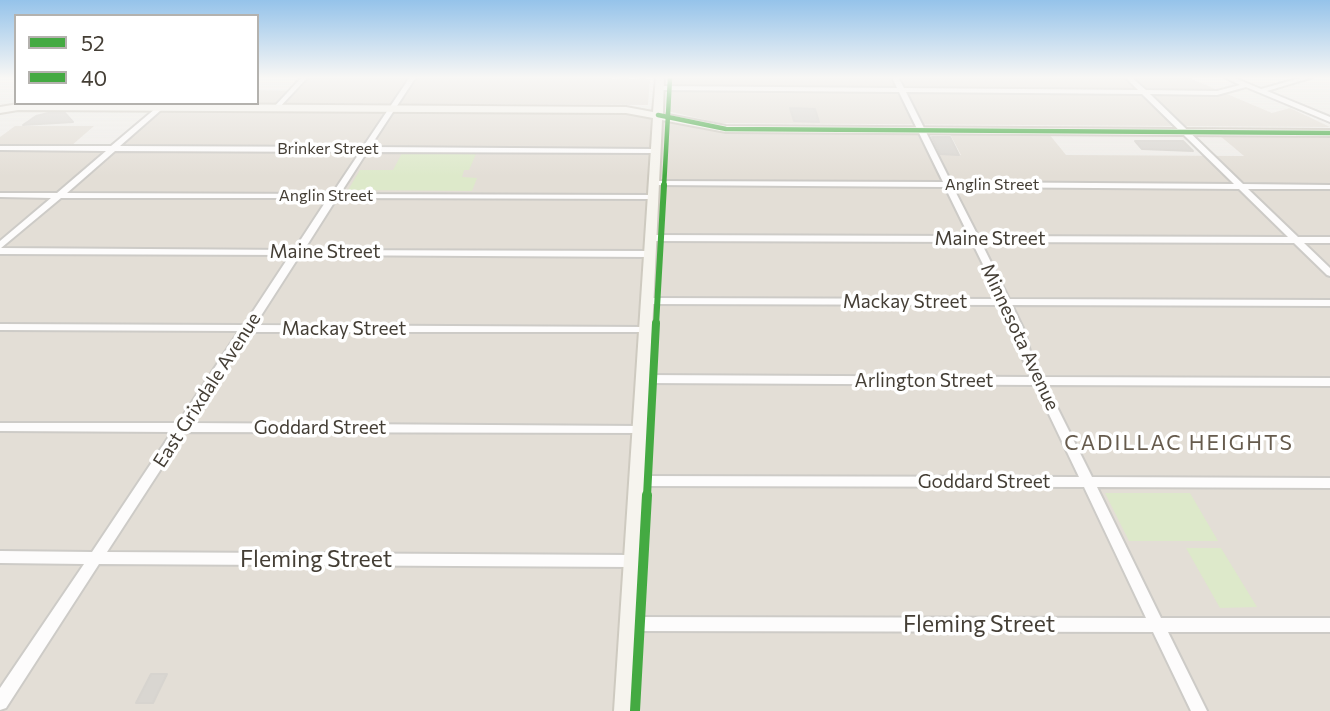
<!DOCTYPE html>
<style>
body{margin:0}
#map{position:relative;width:1330px;height:711px;overflow:hidden;background:#efede9;font-family:Commissioner,sans-serif}
canvas{display:block}
.legend{position:absolute;left:14px;top:14px;width:245px;height:91px;box-sizing:border-box;background:#fff;border:2px solid #b4b2ae;margin:0;padding:9px 12px;list-style:none;font-size:21px;color:#443e35}
.legend li{display:flex;align-items:center;gap:14px;height:35px}
.legend b{width:35px;border:2px solid #b4b2ae}
</style>
<div id="map">
<canvas width="1330" height="711"></canvas>
<ul class="legend">
<li><b style="height:9px;background:#44aa42"></b>52</li>
<li><b style="height:9px;background:#44aa42"></b>40</li>
</ul>
</div>
<script>
const c = document.querySelector('canvas').getContext('2d');
c.lineJoin = 'round';
function fillPath(path, color) { c.fillStyle = color; c.fill(path, 'evenodd'); }
const shape = rows => new Path2D(rows.map(r => 'M' + r).join(''));
function strokePath(path, color, width, dash) { c.strokeStyle = color; c.lineWidth = width; c.lineCap = dash ? 'butt' : 'round'; c.setLineDash(dash || []); c.stroke(path); }
function label(font, color, halo, rows, align = 'center') {
  c.font = font + ' Commissioner,sans-serif'; c.lineWidth = 7; c.setLineDash([]); c.textBaseline = 'middle'; c.strokeStyle = halo; c.fillStyle = color; for (const [text, x, y, turn = 0] of rows) {
    c.save(); c.translate(x, y); c.rotate((+turn || 0) * Math.PI / 180); c.textAlign = isNaN(turn) ? turn : align; if (halo) c.strokeText(text, 0, 0); c.fillText(text, 0, 0); c.restore();
  }
}
const residential = shape([
 [310,77,556,77,650,79,648,105,179,103,257,103,257,90,297,91],
 [668,77,1187,77,1272,113,1290,108,1330,127,719,123,667,111],
 [159,111,632,114,712,131,919,134,928,154,961,155,950,134,1049,134,1066,155,1244,156,1219,135,1330,138,1330,711,0,711,0,137,15,126,94,126,71,146,121,146]
]);
const green = shape([
 [402,153,476,154,469,170,464,170,462,177,477,178,472,191,348,190,360,170,393,170],
 [1105,493,1190,493,1218,541,1129,541],
 [1186,548,1221,548,1257,607,1220,608]
]);
const building = shape([
 [790,108,815,109,819,122,794,121,790,108],
 [48,113,65,113,73,122,23,125,36,116,48,113],
 [932,137,950,137,959,155,940,154,932,137],
 [1135,141,1183,141,1193,151,1142,149,1135,141],
 [151,674,167,674,153,703,136,703,151,674]
]);
const street = shape([
 [302,77,308,77,277,110,273,110,273,108,302,77],
 [410,77,416,77,370,147,656,149,660,151,656,153,367,152,340,194,653,195,657,197,653,199,337,198,304,250,650,251,655,254,650,257,300,255,255,325,646,327,650,328,651,330,650,332,250,332,191,423,641,426,645,427,647,430,645,433,185,432,107,552,633,555,638,557,640,561,638,565,633,567,99,564,6,708,0,710,0,688,84,564,0,563,0,551,92,552,172,432,0,431,0,423,178,423,239,331,0,330,0,324,244,325,290,255,0,254,0,241,51,198,0,197,0,193,57,193,106,151,0,150,0,146,111,146,162,103,169,103,120,146,363,147,410,77],
 [115,151,360,152,332,194,67,193,115,151],
 [61,198,328,198,294,250,1,248,61,198],
 [892,77,898,77,904,88,1138,90,1125,77,1131,77,1146,90,1217,91,1240,85,1224,77,1232,77,1261,89,1304,77,1313,77,1267,91,1330,117,1330,122,1246,87,1217,95,1150,94,1243,184,1330,185,1330,189,1248,189,1298,237,1330,237,1330,243,1304,243,1330,268,1330,276,1327,275,1294,243,981,242,1009,299,1330,300,1330,306,1012,305,1025,332,1031,355,1042,377,1330,378,1330,386,1046,385,1092,477,1330,478,1330,488,1097,487,1161,618,1330,618,1330,632,1168,632,1207,711,1191,711,1153,632,628,631,623,629,621,624,623,619,628,617,1146,618,1084,487,638,486,634,485,632,481,634,477,638,476,1079,477,1035,385,644,383,639,379,644,375,1031,377,1021,355,1015,332,1003,305,648,304,643,301,648,298,1000,299,972,242,651,241,647,238,651,235,969,236,945,187,654,185,650,183,654,181,943,182,899,92,659,90,656,88,659,86,897,88,892,77],
 [906,92,1142,94,1234,184,951,182,906,92],
 [953,187,1239,189,1288,237,978,236,953,187]
]);
const secondary = shape([
 [656,77,664,77,663,114,726,126,1330,130,1330,136,726,132,662,120,634,711,614,711,653,118,626,113,18,110,0,113,0,107,24,103,626,107,653,112,656,77]
]);
const bus1 = shape([
 [658,115,726,129,1330,133]
]);
const bus2Far3 = shape([
 [664,187,670,78]
]);
const bus2Far2 = shape([
 [656,325,664,185]
]);
const bus2Far1 = shape([
 [647,496,656,323]
]);
const bus2 = shape([
 [635,711,647,495]
]);
const farStreetnames = [
 ["Brinker Street",328,149],
 ["Anglin Street",992,185],
 ["Anglin Street",326,196]
];
const streetNames = [
 ["Maine Street",990,239],
 ["Maine Street",325,252],
 ["Mackay Street",905,302],
 ["Mackay Street",344,329],
 ["Minnesota Avenue",1020,337,65],
 ["Arlington Street",924,381],
 ["East Grixdale Avenue",207,390,-57],
 ["Goddard Street",320,428],
 ["Goddard Street",984,482]
];
const neighbourhoodNames = [
 ["CADILLAC HEIGHTS",1179,443]
];
const nearStreetnames = [
 ["Fleming Street",316,559],
 ["Fleming Street",979,624]
];
fillPath(residential, '#e3ded6');
fillPath(green, '#dde9ca');
fillPath(building, '#d9d6d1');
strokePath(building, '#d7d4cf', 2);
strokePath(street, '#cdcbc7', 4);
strokePath(secondary, '#cecac0', 4);
fillPath(street, '#fdfcfc');
fillPath(secondary, '#f6f4ee');
strokePath(bus1, '#44aa42', 4.5);
strokePath(bus2Far3, '#44aa42', 4.5);
strokePath(bus2Far2, '#44aa42', 6);
strokePath(bus2Far1, '#44aa42', 8);
strokePath(bus2, '#44aa42', 10);
const sky = c.createLinearGradient(0, 0, 0, 176);
sky.addColorStop(0, '#95c3ea');
sky.addColorStop(0.44, '#f8f7f5');
sky.addColorStop(1, '#f8f7f500');
c.fillStyle = sky;
c.fillRect(0, 0, 1330, 176);
label('16px', '#443e35', '#fff', farStreetnames);
label('19px', '#443e35', '#fff', streetNames);
c.letterSpacing = '2px';
label('21px', '#665b4d', '#fff', neighbourhoodNames);
c.letterSpacing = '0px';
label('23px', '#443e35', '#fff', nearStreetnames);
</script>
